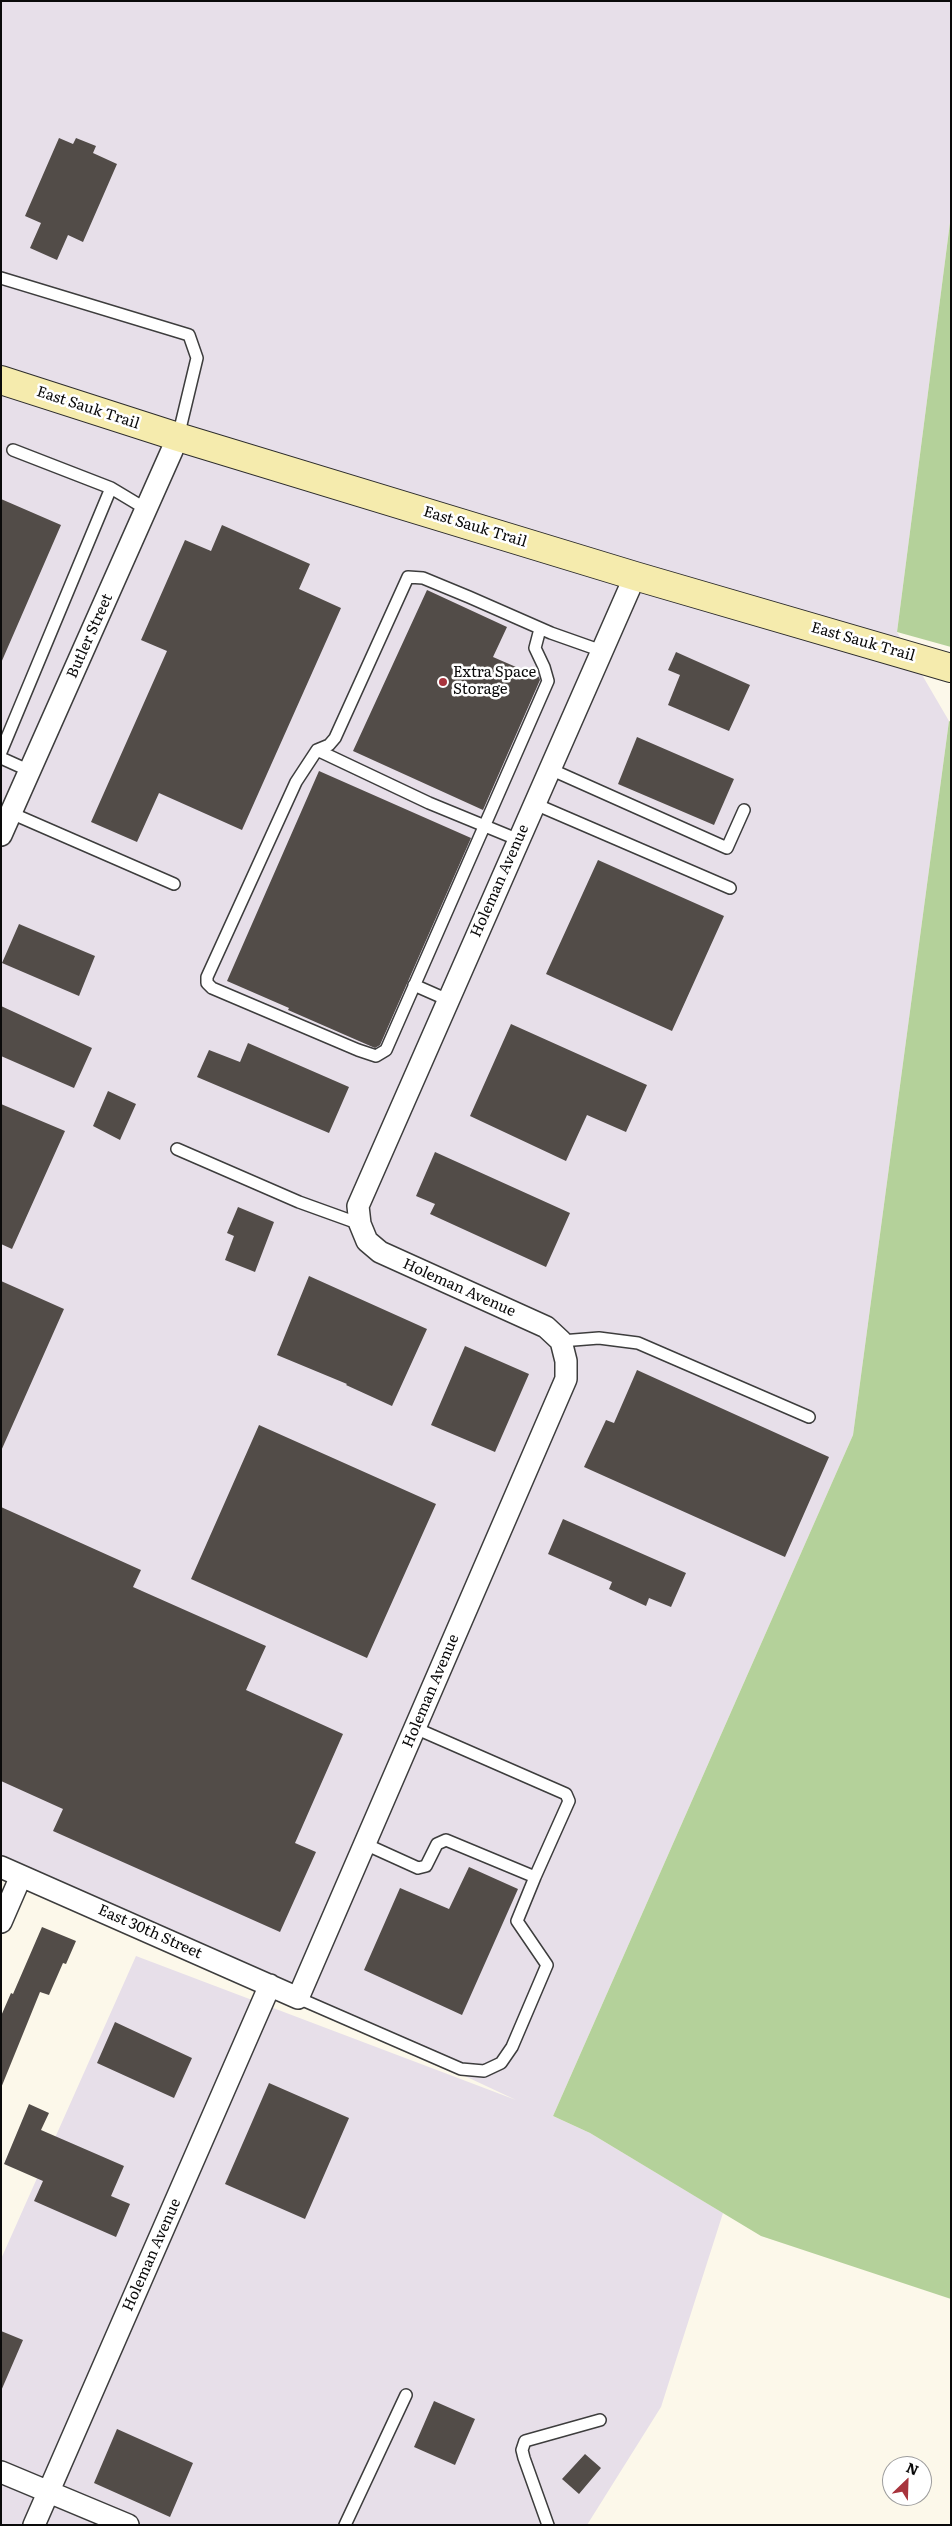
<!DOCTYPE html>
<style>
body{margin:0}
#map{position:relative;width:952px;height:2526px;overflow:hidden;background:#fcf8ea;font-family:Literata,serif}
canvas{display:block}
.frame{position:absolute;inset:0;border:2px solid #0a0a0a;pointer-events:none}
.north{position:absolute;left:882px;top:2456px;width:50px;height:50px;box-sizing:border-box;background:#fff;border:1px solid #9d9d9d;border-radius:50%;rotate:24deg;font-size:14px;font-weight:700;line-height:20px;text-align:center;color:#0a0a0a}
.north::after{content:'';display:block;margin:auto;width:18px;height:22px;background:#a8343d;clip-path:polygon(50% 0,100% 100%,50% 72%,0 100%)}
</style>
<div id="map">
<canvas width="952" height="2526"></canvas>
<div class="frame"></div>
<div class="north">N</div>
</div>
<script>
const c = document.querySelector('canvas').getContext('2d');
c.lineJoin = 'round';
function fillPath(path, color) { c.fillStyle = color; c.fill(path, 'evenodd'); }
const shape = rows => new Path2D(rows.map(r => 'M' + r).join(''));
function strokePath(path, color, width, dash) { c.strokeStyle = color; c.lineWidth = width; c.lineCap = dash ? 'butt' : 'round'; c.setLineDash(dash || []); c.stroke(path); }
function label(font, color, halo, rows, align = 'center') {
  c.font = font + ' Literata,serif'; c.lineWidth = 5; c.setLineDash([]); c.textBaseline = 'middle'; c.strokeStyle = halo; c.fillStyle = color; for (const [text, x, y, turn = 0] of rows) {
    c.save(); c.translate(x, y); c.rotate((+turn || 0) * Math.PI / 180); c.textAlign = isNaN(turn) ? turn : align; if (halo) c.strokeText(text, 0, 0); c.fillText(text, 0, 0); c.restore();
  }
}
const industrial = shape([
 [1,1,951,1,951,215,897,632,949,721,853,1435,553,2116,590,2133,723,2213,661,2407,587,2525,1,2525,1,2259,136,1956,516,2100,371,2032,1,1872]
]);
const forest = shape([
 [951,215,951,647,897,632],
 [949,721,951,722,951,2299,761,2236,590,2133,553,2116,853,1435]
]);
const building = shape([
 [59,138,73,144,76,138,96,146,93,153,117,164,83,242,68,235,57,260,30,248,41,223,25,216],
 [1,499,61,525,1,663],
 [222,525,310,564,299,589,341,608,242,830,159,793,137,842,91,822,167,651,141,640,185,540,211,551],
 [427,590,507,627,493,657,539,677,540,680,483,810,353,751],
 [676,652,750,685,729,731,668,705,680,675,668,670],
 [637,737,734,779,714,825,618,784],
 [319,771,471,838,380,1045,375,1048,288,1010,289,1008,227,981],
 [598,860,724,916,672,1031,546,974],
 [19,924,95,956,79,996,2,963],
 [1,1006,92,1048,74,1088,1,1056],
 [511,1024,647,1085,626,1132,587,1115,566,1161,470,1116],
 [248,1043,349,1087,329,1133,197,1077,209,1050,240,1062],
 [108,1091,136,1104,120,1140,93,1126],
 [1,1104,65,1131,12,1249,1,1244],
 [435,1152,570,1213,546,1267,430,1214,435,1204,416,1196],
 [238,1207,274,1222,255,1272,225,1260,234,1236,227,1233],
 [309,1276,427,1329,392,1406,346,1385,347,1384,277,1355],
 [1,1281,64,1309,1,1451],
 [465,1346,529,1374,495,1452,431,1425],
 [637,1370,829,1457,785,1557,584,1467,606,1420,614,1423],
 [259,1425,436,1504,367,1658,191,1579],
 [1,1507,141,1570,133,1587,266,1646,246,1690,343,1734,295,1843,316,1852,280,1932,53,1831,63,1809,1,1781],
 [563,1519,686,1573,671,1607,649,1598,646,1606,609,1589,612,1582,548,1554],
 [469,1867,518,1889,462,2015,364,1970,400,1888,449,1909],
 [42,1927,76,1941,66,1964,63,1963,49,1995,40,1992,1,2088,1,2016,11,1993,13,1994],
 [115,2022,192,2058,174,2098,97,2063],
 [269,2083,349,2118,305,2219,225,2184],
 [29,2104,49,2113,41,2130,124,2166,111,2196,130,2204,116,2237,34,2201,43,2181,4,2164],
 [1,2331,23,2340,1,2391],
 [434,2401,475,2419,455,2465,414,2447],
 [117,2429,193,2463,170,2517,94,2483],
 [585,2454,601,2468,579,2494,562,2479]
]);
const lane = shape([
 [1,278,189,335,197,358,178,437],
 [13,450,111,488,146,509],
 [540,629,535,648,544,667,548,681,386,1050,376,1056,358,1050,212,988,207,983,207,977,296,782,317,750,329,745,335,738,408,577,423,578,469,597,551,633,602,651],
 [317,750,429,803,519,840],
 [1,752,111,488],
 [1,758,30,771],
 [550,769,727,848,744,810],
 [535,804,730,888],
 [11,813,174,884],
 [414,985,448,1000],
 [177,1149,299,1202,360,1224],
 [561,1341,599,1338,638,1343,809,1417],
 [415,1728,566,1794,569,1801,535,1877],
 [298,1998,461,2069,484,2071,501,2063,512,2047,547,1965,517,1921,535,1877,446,1840,437,1844,426,1866,418,1868,365,1844],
 [345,2525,406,2395],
 [548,2525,524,2458,522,2450,525,2441,600,2420]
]);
const street = shape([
 [1,835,178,437],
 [1,1867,298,1998,566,1379,566,1361,561,1341,546,1327,380,1252,367,1241,360,1224,358,1206,635,576],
 [1,1922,21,1876],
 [1,2472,128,2525],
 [34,2525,270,1985]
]);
const secondary = shape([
 [1,380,178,437,635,576,951,668]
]);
const markers = [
 [443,682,5,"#a8343d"]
];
const streetNames = [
 ["East Sauk Trail",88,408,18],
 ["East Sauk Trail",475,527,17],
 ["Butler Street",90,636,-66],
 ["East Sauk Trail",863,642,16],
 ["Holeman Avenue",500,881,-66],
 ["Holeman Avenue",459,1288,24],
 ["Holeman Avenue",431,1691,-67],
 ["East 30th Street",150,1932,24],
 ["Holeman Avenue",152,2255,-66]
];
const poiNames = [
 ["Extra Space",453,673],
 ["Storage",453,690]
];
fillPath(industrial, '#e7dfe9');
fillPath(forest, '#b4d19a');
fillPath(building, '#524c48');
strokePath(lane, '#3d3d3d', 14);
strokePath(street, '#3d3d3d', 24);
strokePath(secondary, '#2c2c2c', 30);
strokePath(lane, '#fff', 11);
strokePath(street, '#fff', 21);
strokePath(secondary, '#f5ebad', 28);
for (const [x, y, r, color] of markers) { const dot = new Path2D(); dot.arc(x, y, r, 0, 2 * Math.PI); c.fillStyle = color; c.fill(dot); strokePath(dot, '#fff', 2); }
label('15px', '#0a0a0a', '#fff', streetNames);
label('15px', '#0a0a0a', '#fff', poiNames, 'left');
</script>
